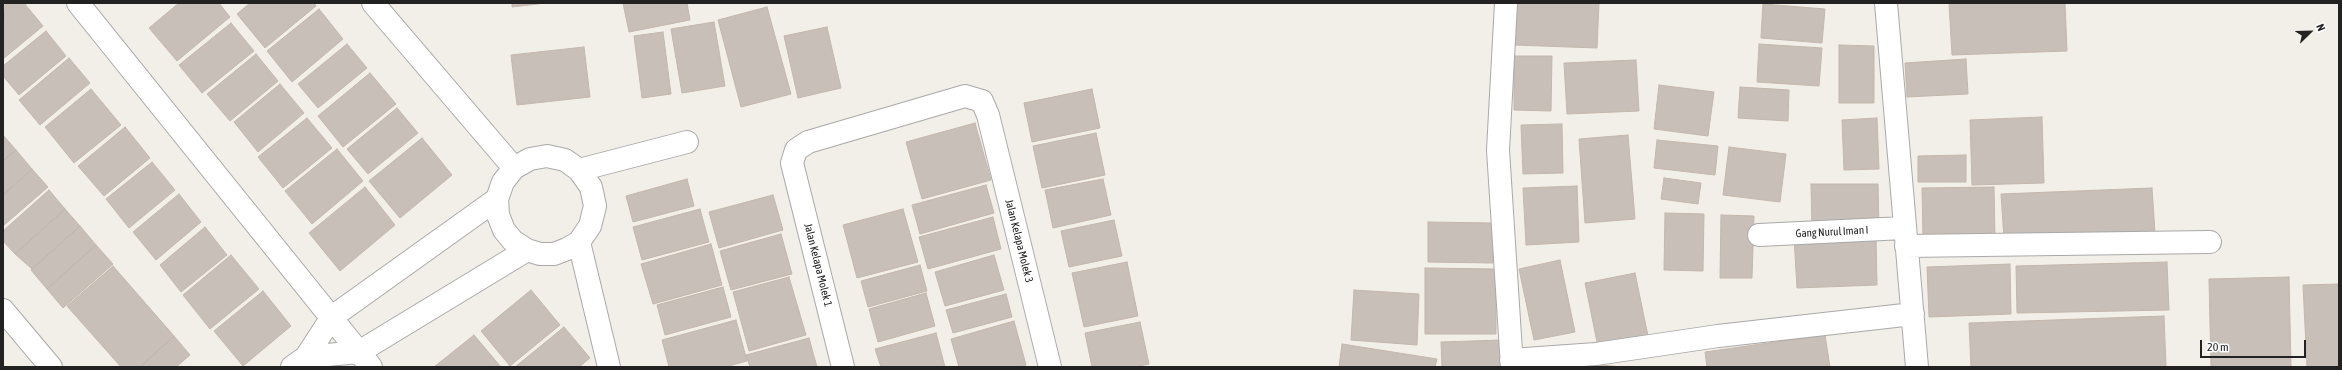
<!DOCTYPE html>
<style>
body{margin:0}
#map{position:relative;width:2342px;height:370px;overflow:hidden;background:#f2efe9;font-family:"Asap Condensed",sans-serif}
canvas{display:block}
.frame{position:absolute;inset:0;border:4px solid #222;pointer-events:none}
.north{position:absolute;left:2290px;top:12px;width:40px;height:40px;-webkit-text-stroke:3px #fff;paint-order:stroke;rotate:67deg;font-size:11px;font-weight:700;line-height:16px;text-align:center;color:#222}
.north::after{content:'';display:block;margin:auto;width:14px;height:18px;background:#222;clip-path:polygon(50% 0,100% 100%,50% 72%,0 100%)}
.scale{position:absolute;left:2200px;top:340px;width:106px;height:18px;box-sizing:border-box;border:2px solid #222;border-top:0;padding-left:5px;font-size:12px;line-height:14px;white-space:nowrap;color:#222;-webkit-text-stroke:3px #fff;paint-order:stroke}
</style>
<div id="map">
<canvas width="2342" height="370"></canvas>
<div class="frame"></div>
<div class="north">N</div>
<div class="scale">20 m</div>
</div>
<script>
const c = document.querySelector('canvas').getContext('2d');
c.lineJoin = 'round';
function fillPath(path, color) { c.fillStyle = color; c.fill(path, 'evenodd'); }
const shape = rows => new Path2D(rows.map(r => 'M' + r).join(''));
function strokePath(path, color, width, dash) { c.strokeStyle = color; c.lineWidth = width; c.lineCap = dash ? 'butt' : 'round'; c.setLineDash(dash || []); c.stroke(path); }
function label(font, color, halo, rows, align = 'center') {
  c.font = font + ' "Asap Condensed",sans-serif'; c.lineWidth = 3; c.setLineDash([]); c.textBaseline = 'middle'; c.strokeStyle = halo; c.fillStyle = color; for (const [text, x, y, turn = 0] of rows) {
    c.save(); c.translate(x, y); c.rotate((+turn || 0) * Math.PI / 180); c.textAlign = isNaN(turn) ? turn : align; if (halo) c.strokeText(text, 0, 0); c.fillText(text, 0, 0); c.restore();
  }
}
const building = shape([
 [5,3,24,3,43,26,3,59,5,3],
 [179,3,219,3,230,17,177,61,149,28,179,3],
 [250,3,314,3,316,6,265,48,237,14,250,3],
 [512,3,546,3,512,7,512,3],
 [623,3,687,3,690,20,629,32,623,3],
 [1516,3,1599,3,1597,48,1514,45,1516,3],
 [1949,3,2065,3,2067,51,1952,55,1949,3],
 [1763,4,1825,9,1822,43,1761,38,1763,4],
 [767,7,791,94,741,107,718,20,767,7],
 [319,9,343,39,292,82,267,51,319,9],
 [714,22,725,86,682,93,671,29,714,22],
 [231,23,254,51,202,93,179,65,231,23],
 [827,27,841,88,798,98,784,36,827,27],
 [46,31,66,56,19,95,3,76,3,66,46,31],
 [663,32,671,94,642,98,634,36,663,32],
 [347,44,367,68,318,108,298,84,347,44],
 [1759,44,1822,48,1819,86,1757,82,1759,44],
 [1839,45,1874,46,1874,103,1839,103,1839,45],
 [584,47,590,97,517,105,511,55,584,47],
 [256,54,278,81,230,121,207,94,256,54],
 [1514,56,1552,56,1551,111,1514,110,1514,56],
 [69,58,90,83,40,125,19,100,69,58],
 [1966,59,1968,94,1907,97,1905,63,1966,59],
 [1636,60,1639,111,1567,114,1564,63,1636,60],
 [370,73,396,104,343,147,318,116,370,73],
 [280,84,304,113,258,152,234,122,280,84],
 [1659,85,1714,92,1708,136,1654,129,1659,85],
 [1740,87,1789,90,1788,121,1738,118,1740,87],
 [91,89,121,125,74,163,45,127,91,89],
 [1092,89,1100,128,1032,142,1024,103,1092,89],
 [397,108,418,133,368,174,347,149,397,108],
 [2042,117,2044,183,1972,185,1970,120,2042,117],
 [307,118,332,148,283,188,258,157,307,118],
 [1877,118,1879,169,1844,170,1842,120,1877,118],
 [975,123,991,180,922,199,906,142,975,123],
 [1562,124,1563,173,1523,174,1521,125,1562,124],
 [125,127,150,158,104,196,78,166,125,127],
 [1096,133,1105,175,1042,188,1033,146,1096,133],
 [3,135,16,150,3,161,3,135],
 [1628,135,1635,219,1585,223,1579,139,1628,135],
 [422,138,452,175,400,218,369,181,422,138],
 [1657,140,1718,146,1715,175,1654,168,1657,140],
 [1729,147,1786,154,1780,202,1723,195,1729,147],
 [337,149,363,181,312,224,285,191,337,149],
 [16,150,32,169,3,195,3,161,16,150],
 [1966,155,1966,182,1918,182,1918,156,1966,155],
 [152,162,175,190,129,228,106,199,152,162],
 [32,169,48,187,3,226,3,195,32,169],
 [1664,178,1701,183,1698,204,1661,199,1664,178],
 [687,179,694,206,633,222,626,196,687,179],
 [1103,179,1111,215,1053,228,1045,190,1103,179],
 [1811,184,1878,184,1879,229,1812,229,1811,184],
 [986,185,994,213,920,234,912,205,986,185],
 [1577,186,1579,242,1526,245,1523,188,1577,186],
 [365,187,395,225,340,271,309,233,365,187],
 [1994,187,1995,238,1923,239,1922,188,1994,187],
 [2152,188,2155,233,2004,239,2001,194,2152,188],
 [49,190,65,209,15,254,3,241,3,231,49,190],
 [179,194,201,222,156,260,133,232,179,194],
 [773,195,783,230,719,248,709,212,773,195],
 [65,209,80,226,32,269,15,254,65,209],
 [700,209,709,242,642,260,633,227,700,209],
 [903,209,918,262,857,278,843,225,903,209],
 [1665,213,1704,214,1703,271,1664,270,1665,213],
 [1721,215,1754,216,1752,278,1720,278,1721,215],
 [993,217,1001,249,928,269,919,237,993,217],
 [1114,220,1122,256,1069,267,1061,231,1114,220],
 [1428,222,1493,223,1493,263,1428,262,1428,222],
 [80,226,96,245,47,289,31,270,80,226],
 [205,227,227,255,181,292,160,265,205,227],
 [781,234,792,274,731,290,720,251,781,234],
 [1876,235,1877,285,1797,288,1794,238,1876,235],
 [711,244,722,285,653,304,641,264,711,244],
 [96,245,113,264,63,308,47,289,96,245],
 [231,255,259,289,210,329,183,295,231,255],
 [994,255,1004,290,945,306,935,272,994,255],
 [1560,260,1575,332,1534,340,1519,269,1560,260],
 [1127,262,1138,316,1084,327,1072,273,1127,262],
 [2167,262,2169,310,2017,313,2016,266,2167,262],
 [2010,264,2011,314,1929,317,1927,267,2010,264],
 [920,265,927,291,868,307,861,281,920,265],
 [113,266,174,336,140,367,121,367,67,306,113,266],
 [1425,268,1496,269,1496,334,1425,334,1425,268],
 [1635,273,1649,341,1599,352,1585,283,1635,273],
 [789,277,806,335,749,351,733,292,789,277],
 [2289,277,2291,367,2211,367,2209,279,2289,277],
 [2339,284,2339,367,2307,367,2303,285,2339,284],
 [723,287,731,317,665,335,657,305,723,287],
 [531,290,560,325,510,366,481,331,531,290],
 [1354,290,1419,294,1417,345,1351,340,1354,290],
 [263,291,291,326,243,366,214,331,263,291],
 [926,293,935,326,878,342,869,309,926,293],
 [1006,294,1012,317,953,333,946,310,1006,294],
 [2164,316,2166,367,1971,367,1969,323,2164,316],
 [736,320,747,361,725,367,669,367,662,340,736,320],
 [1014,321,1026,365,1018,367,959,367,951,339,1014,321],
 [1140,322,1149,364,1134,367,1092,367,1085,333,1140,322],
 [564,327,590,358,579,367,515,367,564,327],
 [936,333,945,367,881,367,875,349,936,333],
 [474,335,501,367,434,367,474,335],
 [1825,335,1830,367,1707,367,1705,352,1825,335],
 [174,336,190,355,176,367,140,367,174,336],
 [809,338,817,367,750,367,746,355,809,338],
 [1501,340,1502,367,1442,367,1441,342,1501,340],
 [1342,344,1437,359,1435,367,1339,367,1342,344],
 [1581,363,1622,367,1580,367,1581,363]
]);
const minor = shape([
 [78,3,371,367],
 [373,3,514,168],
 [1506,3,1498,150,1512,367],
 [1886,3,1917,367],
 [579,170,687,142],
 [1759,235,1904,228],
 [579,242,609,367],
 [1906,246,2210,242],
 [3,310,51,367],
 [306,357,359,352,527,250],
 [1511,360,1596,354,1718,336,1913,314],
 [292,367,306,357,332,317,497,199,503,182,514,168,530,159,547,156,565,160,579,170,591,187,595,206,590,226,579,242,567,249,554,254,540,254,527,250,513,241,504,230,498,215,497,199],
 [843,367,792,163,796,150,808,142,965,96,982,101,988,115,1050,367]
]);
const streetNames = [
 ["Gang Nurul Iman I",1832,232,-3],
 ["Jalan Kelapa Molek 3",1019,241,76],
 ["Jalan Kelapa Molek 1",818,265,76]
];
fillPath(building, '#c7bfb8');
strokePath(building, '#c4b6ab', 1);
strokePath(minor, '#a9a9a9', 24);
strokePath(minor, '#fff', 22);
label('11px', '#222', '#fff', streetNames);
</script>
